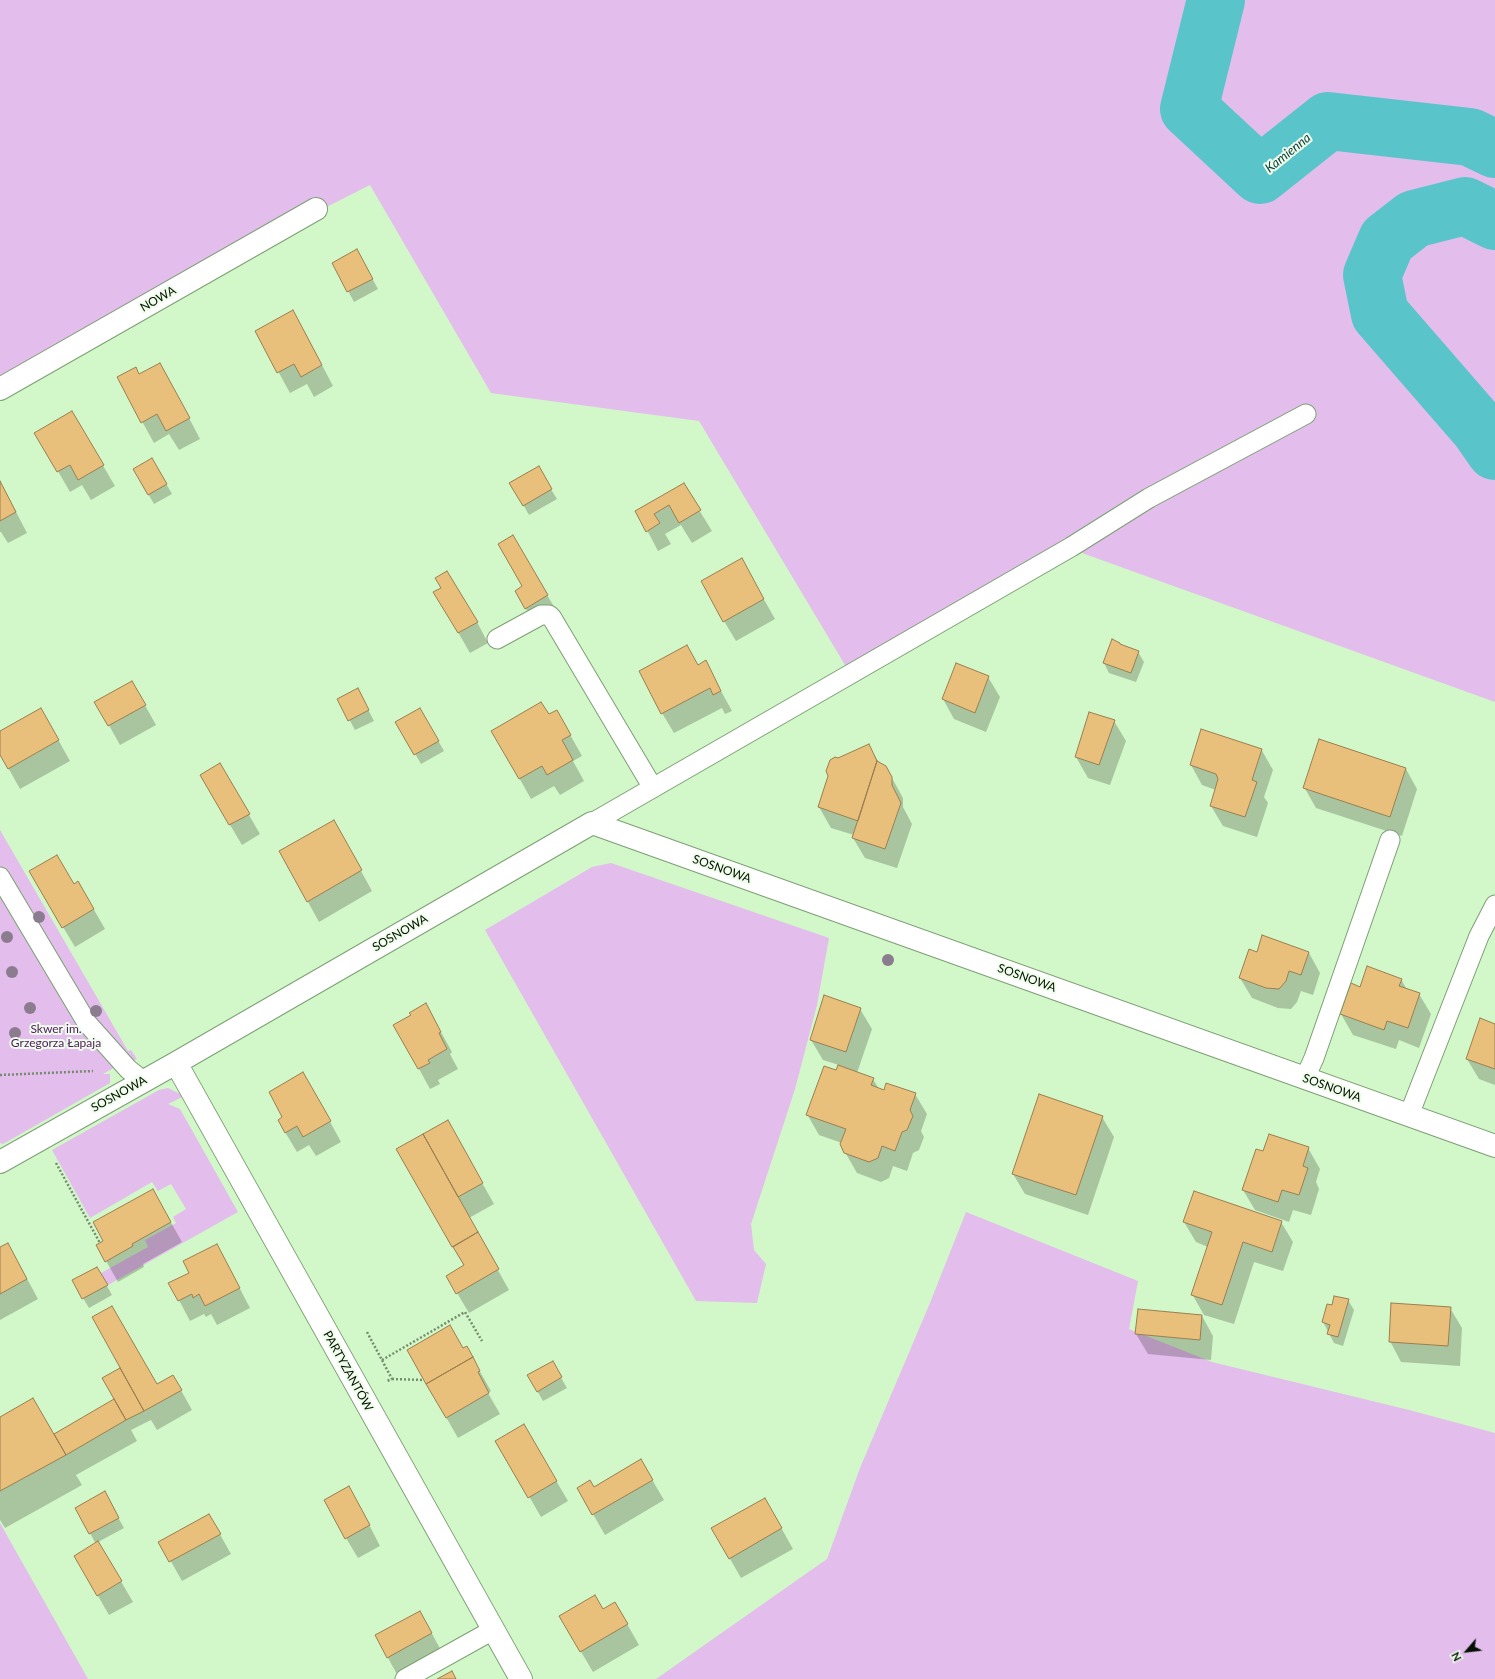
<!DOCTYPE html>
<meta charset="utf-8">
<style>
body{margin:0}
#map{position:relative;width:1495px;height:1679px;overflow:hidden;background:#d2f7c9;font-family:Lato,sans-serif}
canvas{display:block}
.north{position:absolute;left:1447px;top:1631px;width:40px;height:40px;-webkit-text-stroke:3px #eefdea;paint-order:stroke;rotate:242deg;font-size:11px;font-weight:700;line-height:16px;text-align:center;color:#051003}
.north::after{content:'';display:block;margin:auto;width:14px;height:18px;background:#051003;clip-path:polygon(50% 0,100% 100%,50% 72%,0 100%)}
</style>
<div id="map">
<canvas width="1495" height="1679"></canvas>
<div class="north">N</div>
</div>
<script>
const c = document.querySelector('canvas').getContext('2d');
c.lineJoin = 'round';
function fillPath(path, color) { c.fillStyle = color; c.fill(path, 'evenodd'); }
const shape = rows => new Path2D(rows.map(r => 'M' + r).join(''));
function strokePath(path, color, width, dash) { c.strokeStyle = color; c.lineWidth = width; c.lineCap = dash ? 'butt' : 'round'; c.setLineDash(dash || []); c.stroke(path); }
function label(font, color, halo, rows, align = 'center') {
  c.font = font + ' Lato,sans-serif'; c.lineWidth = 4; c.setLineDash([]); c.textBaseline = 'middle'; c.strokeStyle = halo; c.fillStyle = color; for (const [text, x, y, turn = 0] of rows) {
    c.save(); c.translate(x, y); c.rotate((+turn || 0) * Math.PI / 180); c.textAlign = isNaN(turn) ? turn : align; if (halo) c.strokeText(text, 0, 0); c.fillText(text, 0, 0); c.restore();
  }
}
const green = shape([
 [0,0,1495,0,1495,702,1071,549,851,675,699,421,491,393,370,185,172,285,0,383],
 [0,830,128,1051,131,1050,137,1059,128,1063,126,1061,103,1074,110,1074,110,1083,3,1144,0,1143],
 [611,863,829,938,817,1005,795,1089,751,1224,754,1250,766,1264,757,1303,696,1301,485,930,592,867],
 [168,1088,180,1094,182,1097,168,1104,180,1109,238,1212,108,1285,101,1273,148,1247,145,1240,176,1223,173,1217,186,1209,171,1184,158,1191,152,1182,90,1218,52,1150,159,1090],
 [966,1212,1138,1281,1129,1329,1212,1362,1409,1410,1495,1433,1495,1679,656,1679,827,1559,860,1468,930,1303],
 [0,1523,57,1624,88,1679,0,1679]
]);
const shadow = shape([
 [362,260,378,289,354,302,333,263],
 [256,331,304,331,333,386,314,397,307,384,290,393],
 [139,375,171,384,200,439,179,450,169,434,154,443,118,378],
 [72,413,115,486,91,500,82,485,70,492,36,433],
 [152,459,172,494,154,504,134,469],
 [538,468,557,499,529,515,511,483],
 [0,481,27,533,8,543,1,532,0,532],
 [683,484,712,531,692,543,681,525,665,534,671,544,658,551,637,511],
 [741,559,775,619,736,641,724,621],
 [524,587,547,595,559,615,537,628,516,591],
 [435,592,477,622,488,643,470,653],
 [1121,646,1138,652,1144,662,1136,682,1109,673,1104,663],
 [705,662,732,711,725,714,722,708,674,733,662,713,698,666],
 [988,677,1000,697,986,732,954,719,943,699],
 [132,682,156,725,120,745,96,702],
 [339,700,363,700,374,721,355,730],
 [41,709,70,761,20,789,0,753,0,732],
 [420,709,444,751,421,764,397,722],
 [548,716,568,731,582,756,573,761,584,781,560,795,554,786,531,799,493,731],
 [1114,721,1126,741,1110,785,1088,778,1076,757],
 [1319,740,1406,769,1417,789,1402,836,1316,808,1304,787],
 [869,746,879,763,885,766,897,787,903,798,903,807,912,824,897,868,865,858,853,838,854,835,831,828,819,807,829,776,838,759],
 [1261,749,1273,770,1264,797,1268,803,1257,837,1223,826,1211,806,1216,790,1202,785,1191,765],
 [220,765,260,834,242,845,201,776],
 [345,842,372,891,319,922,280,851],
 [78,882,105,929,75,947,42,892,74,885],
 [1258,953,1309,953,1320,973,1313,995,1301,991,1297,1002,1291,1009,1278,1008,1252,998,1240,978],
 [1401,979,1407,990,1419,994,1431,1014,1419,1048,1399,1040,1396,1049,1353,1035,1341,1014],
 [426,1005,452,1052,450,1054,458,1069,438,1080,440,1084,430,1089,395,1025,412,1016],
 [860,1009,872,1029,857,1073,873,1079,879,1089,885,1091,915,1094,927,1114,921,1131,924,1137,919,1150,913,1153,907,1171,893,1166,889,1178,881,1182,857,1173,845,1152,842,1143,819,1135,807,1114,837,1071,839,1065,823,1060,811,1040],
 [1495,1025,1495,1085,1479,1079,1467,1059],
 [315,1094,341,1142,316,1156,309,1145,297,1152,285,1132],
 [1102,1117,1114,1137,1088,1215,1025,1194,1013,1174],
 [459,1142,494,1204,469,1218,509,1290,469,1313,447,1276,464,1266,398,1150],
 [1308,1148,1320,1169,1316,1182,1319,1189,1311,1215,1293,1210,1289,1222,1255,1210,1243,1190,1264,1152],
 [164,1210,182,1242,143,1264,144,1267,118,1282,97,1245],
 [1184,1222,1281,1222,1293,1242,1283,1271,1254,1262,1234,1324,1204,1315,1192,1294,1208,1247,1196,1242],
 [217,1245,250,1308,217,1325,211,1314,206,1317,204,1314,190,1321,170,1283,190,1273],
 [0,1248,19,1264,38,1299,0,1320],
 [97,1268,112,1295,89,1308,83,1298],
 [1348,1300,1354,1310,1343,1346,1334,1343,1323,1322,1332,1306],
 [1450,1308,1462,1328,1460,1366,1401,1362,1390,1341],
 [1202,1316,1213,1336,1211,1360,1148,1354,1136,1334],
 [466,1347,491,1391,488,1393,500,1414,458,1438,408,1351,463,1350],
 [552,1362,567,1388,543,1401,528,1375],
 [121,1368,156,1385,173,1376,192,1410,157,1430,151,1420,131,1430,137,1441,76,1475,82,1485,5,1528,0,1520,0,1418,64,1454,115,1399,103,1379],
 [524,1426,568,1501,541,1517,497,1441],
 [641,1461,664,1500,605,1535,578,1488,593,1488],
 [765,1499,793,1549,741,1578,713,1529],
 [110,1503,124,1528,98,1542,133,1602,109,1615,75,1556,96,1544,76,1508],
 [360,1507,380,1546,358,1558,346,1538],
 [209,1515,231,1554,182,1581,160,1542],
 [615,1603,639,1645,593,1672,560,1616,603,1610],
 [431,1632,443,1654,399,1678,376,1636]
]);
const river = shape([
 [1216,0,1189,109,1260,175,1328,121,1470,137,1495,149],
 [1495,221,1465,206,1414,219,1387,240,1372,275,1380,314,1479,428,1495,451]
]);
const building = shape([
 [357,249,373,279,347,292,332,263,357,249],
 [293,310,322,365,301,377,294,364,277,373,255,331,293,310],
 [160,363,190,418,166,431,157,414,141,423,117,377,136,367,139,374,160,363],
 [72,411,104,465,78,480,70,465,57,472,34,433,72,411],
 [152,458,167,484,148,495,133,469,152,458],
 [539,466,552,489,523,506,509,483,539,466],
 [0,481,16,512,0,521,0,481],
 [684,483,701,510,679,523,669,505,654,514,660,523,646,532,635,511,684,483],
 [513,535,548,595,525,609,515,591,522,586,498,544,513,535],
 [742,558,764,599,723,622,701,581,742,558],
 [447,571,478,622,458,633,433,592,441,588,435,578,447,571],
 [1112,639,1120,643,1120,644,1139,651,1131,673,1103,663,1112,639],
 [687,645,698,665,706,660,721,691,713,695,710,688,661,714,639,671,687,645],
 [956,663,989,676,975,713,942,699,956,663],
 [132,681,146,705,108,726,94,702,132,681],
 [358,688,369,710,348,721,337,699,358,688],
 [541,702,549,714,557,710,571,735,562,740,573,760,547,775,542,766,519,779,491,731,541,702],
 [41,708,59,740,8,769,0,755,0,731,41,708],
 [420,708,439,741,414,755,395,722,420,708],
 [1089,712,1115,720,1099,765,1075,757,1089,712],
 [1201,729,1262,749,1252,780,1257,782,1245,817,1210,806,1218,779,1216,774,1190,765,1201,729],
 [1319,739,1406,768,1390,817,1303,788,1319,739],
 [869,744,877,761,858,821,818,807,828,776,826,771,830,760,835,757,838,758,869,744],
 [877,761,886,766,892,777,892,785,901,803,885,849,852,838,877,761],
 [220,763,250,814,229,825,200,775,220,763],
 [334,820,362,870,307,902,279,851,334,820],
 [57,855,74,884,78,881,94,909,62,928,29,871,57,855],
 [1262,935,1309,952,1301,975,1289,971,1286,981,1279,989,1266,988,1239,978,1249,949,1257,952,1262,935],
 [1367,966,1402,979,1399,986,1420,993,1408,1028,1387,1021,1384,1030,1340,1014,1351,983,1360,987,1367,966],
 [824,995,861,1008,846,1052,810,1040,824,995],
 [426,1003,441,1032,439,1033,447,1049,428,1060,430,1063,418,1069,393,1025,411,1015,409,1013,426,1003],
 [1480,1018,1495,1024,1495,1069,1466,1059,1480,1018],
 [838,1065,874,1078,871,1085,884,1090,886,1083,916,1093,910,1110,913,1116,907,1130,902,1132,895,1151,882,1146,878,1158,869,1162,844,1153,840,1144,846,1129,806,1115,824,1066,836,1070,838,1065],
 [303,1072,331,1121,303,1137,297,1126,285,1133,278,1120,282,1117,269,1092,303,1072],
 [1039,1094,1103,1116,1076,1195,1012,1174,1039,1094],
 [448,1120,483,1183,458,1197,423,1134,448,1120],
 [423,1134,478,1232,452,1247,396,1149,423,1134],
 [1269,1134,1309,1147,1303,1166,1308,1168,1299,1195,1282,1190,1278,1202,1242,1190,1256,1149,1263,1151,1269,1134],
 [153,1189,171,1222,132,1244,133,1246,105,1262,96,1245,103,1241,93,1222,153,1189],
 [1194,1191,1282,1221,1272,1252,1243,1242,1222,1305,1191,1295,1212,1232,1183,1222,1194,1191],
 [478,1232,499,1269,456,1294,446,1276,464,1265,453,1247,478,1232],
 [8,1243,27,1279,0,1294,0,1247,8,1243],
 [217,1244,240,1288,205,1306,199,1294,193,1298,192,1294,178,1301,168,1283,189,1273,183,1261,217,1244],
 [97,1267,108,1285,82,1299,72,1280,97,1267],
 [1334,1296,1349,1299,1338,1337,1327,1334,1330,1325,1322,1322,1327,1304,1332,1305,1334,1296],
 [1391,1303,1451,1307,1448,1346,1389,1342,1391,1303],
 [112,1306,157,1384,173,1375,182,1390,144,1411,92,1317,112,1306],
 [1138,1309,1202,1315,1200,1340,1135,1334,1138,1309],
 [450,1325,463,1348,467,1346,473,1357,426,1384,407,1350,450,1325],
 [473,1357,480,1371,478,1372,489,1393,446,1418,426,1384,473,1357],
 [553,1361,562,1377,537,1392,527,1375,553,1361],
 [120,1368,144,1411,126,1420,102,1378,120,1368],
 [33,1398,66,1455,0,1491,0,1417,33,1398],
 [114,1399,126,1420,66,1455,54,1434,114,1399],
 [524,1424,557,1481,528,1498,495,1441,524,1424],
 [641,1459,653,1480,592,1515,577,1488,590,1480,594,1487,641,1459],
 [349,1486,370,1525,345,1539,324,1500,349,1486],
 [105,1491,119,1518,89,1534,75,1508,105,1491],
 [765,1498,782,1528,729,1559,711,1528,765,1498],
 [209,1514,221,1534,169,1562,158,1542,209,1514],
 [98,1541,122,1581,97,1596,74,1556,98,1541],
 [595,1595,603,1609,615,1602,628,1624,580,1652,559,1616,595,1595],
 [420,1611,432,1633,387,1658,375,1635,420,1611],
 [452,1671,456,1679,437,1679,452,1671]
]);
const path = shape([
 [0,1075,93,1071],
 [56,1163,100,1243],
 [367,1332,392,1379,387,1381],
 [382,1360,465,1312,482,1341],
 [392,1379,424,1380]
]);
const lane = shape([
 [497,639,541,615,549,615,552,618,653,788],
 [592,823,1071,547,1149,498,1306,414],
 [0,877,87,1023,128,1069,143,1081],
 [1305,1078,1314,1058,1390,840],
 [1409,1115,1479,936,1495,905],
 [405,1679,493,1630]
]);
const street = shape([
 [0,389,316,209],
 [176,1063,521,1679],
 [0,1162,176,1063,592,823,1495,1146]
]);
const trees = [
 [39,917],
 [7,937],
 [888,960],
 [12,972],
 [30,1008],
 [96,1011],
 [15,1033]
];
const streetNames = [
 ["NOWA",158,299,-30],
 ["SOSNOWA",722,869,20],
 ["SOSNOWA",400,933,-30],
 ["SOSNOWA",1027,978,20],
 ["SOSNOWA",1332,1088,20],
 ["SOSNOWA",119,1094,-29],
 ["PARTYZANTÓW",348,1371,61]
];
const parkNames = [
 ["Skwer im.",56,1029],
 ["Grzegorza Łapaja",56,1043]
];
const waterNames = [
 ["Kamienna",1288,153,-39]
];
fillPath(green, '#e3bdec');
fillPath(shadow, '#0003');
strokePath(river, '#59c5ca', 58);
fillPath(building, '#e9c07b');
strokePath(building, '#9a7e50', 1);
strokePath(lane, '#7d9f74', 21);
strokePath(street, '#7d9f74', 24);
strokePath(path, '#738c6d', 2.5, [2, 2]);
strokePath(lane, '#fff', 19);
strokePath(street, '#fff', 22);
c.fillStyle = '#8b7c8f';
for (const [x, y] of trees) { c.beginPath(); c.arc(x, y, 6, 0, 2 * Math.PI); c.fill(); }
label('12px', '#051003', '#eefdea', streetNames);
label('12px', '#51175f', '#eefdea', parkNames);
label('italic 13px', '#0f4143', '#eefdea', waterNames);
</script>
